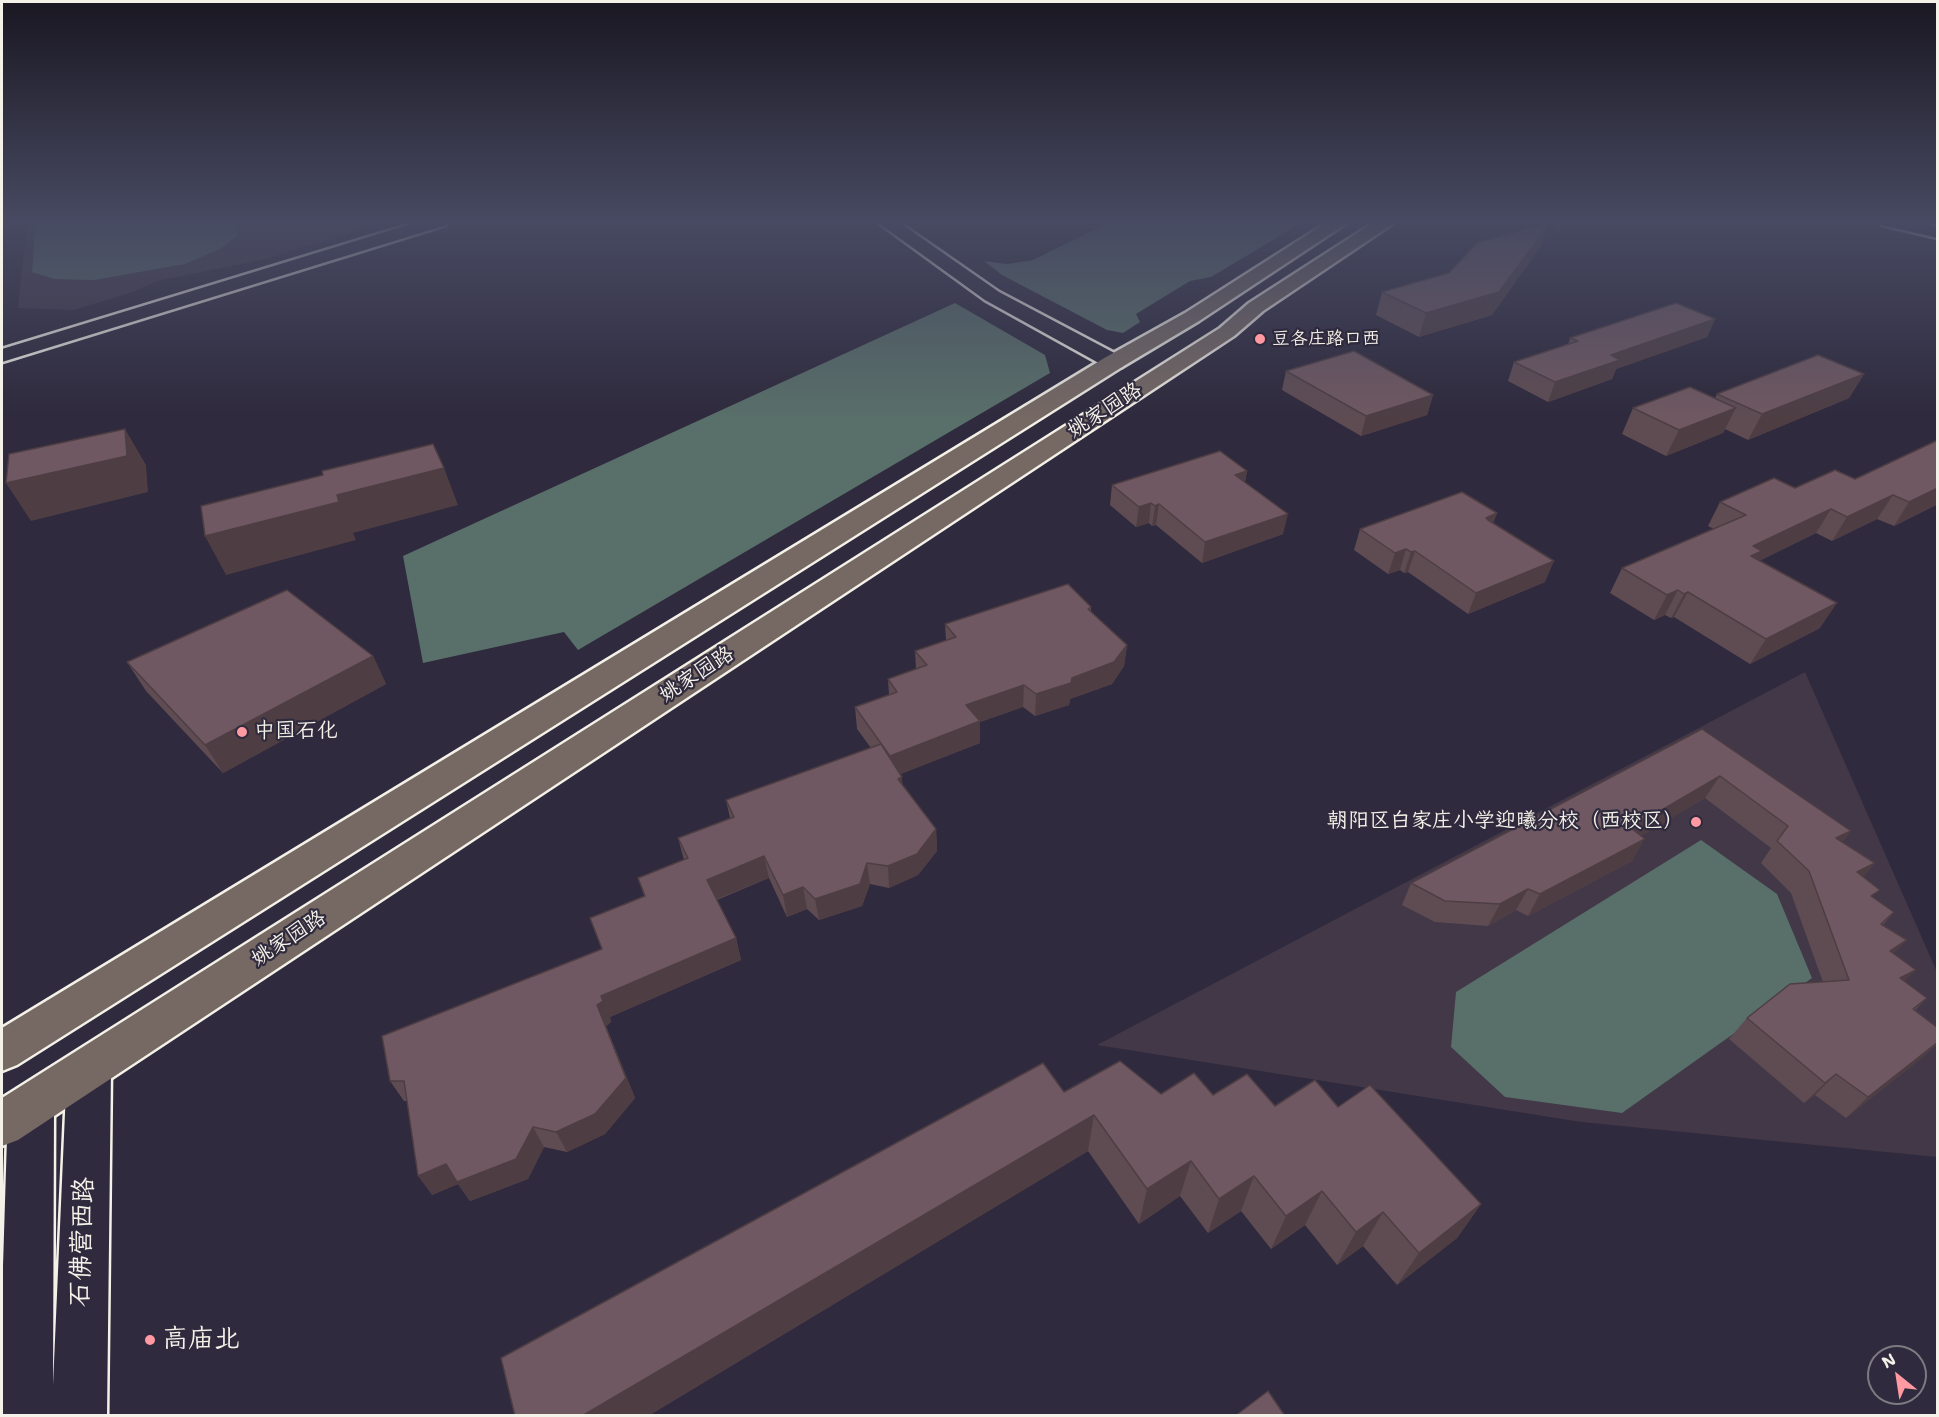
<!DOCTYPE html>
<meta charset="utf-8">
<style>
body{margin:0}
#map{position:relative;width:1939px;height:1417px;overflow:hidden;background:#2f2a3d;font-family:"Shantell Sans",sans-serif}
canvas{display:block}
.frame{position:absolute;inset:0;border:3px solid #f4f1e8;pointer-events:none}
.north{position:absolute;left:1867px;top:1345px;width:60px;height:60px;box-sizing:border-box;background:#2f2a3d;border:2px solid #7e7a81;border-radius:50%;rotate:330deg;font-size:16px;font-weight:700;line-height:24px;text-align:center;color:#f4f1e8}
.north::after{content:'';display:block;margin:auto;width:21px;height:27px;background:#ff9aa2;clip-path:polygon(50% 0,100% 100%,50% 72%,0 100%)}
</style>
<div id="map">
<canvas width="1939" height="1417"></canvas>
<div class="frame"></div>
<div class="north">N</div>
</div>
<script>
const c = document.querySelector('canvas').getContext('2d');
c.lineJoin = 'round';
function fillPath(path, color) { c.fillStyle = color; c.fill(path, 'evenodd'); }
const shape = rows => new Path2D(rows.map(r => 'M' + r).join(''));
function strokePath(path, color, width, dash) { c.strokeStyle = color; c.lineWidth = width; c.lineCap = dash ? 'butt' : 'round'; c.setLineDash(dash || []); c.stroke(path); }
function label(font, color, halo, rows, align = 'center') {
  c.font = font + ' "Shantell Sans","LXGW WenKai TC",sans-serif'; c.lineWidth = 4.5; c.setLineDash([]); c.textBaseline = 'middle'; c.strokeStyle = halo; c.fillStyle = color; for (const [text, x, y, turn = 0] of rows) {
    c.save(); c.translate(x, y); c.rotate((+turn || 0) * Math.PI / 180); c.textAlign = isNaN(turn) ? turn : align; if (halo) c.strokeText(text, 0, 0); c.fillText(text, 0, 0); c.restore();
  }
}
const built = shape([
 [27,221,392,221,261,260,157,281,133,292,74,310,18,308],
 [1805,672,1937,972,1937,1157,1581,1122,1097,1045]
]);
const green = shape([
 [36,221,234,221,238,235,220,249,185,264,94,280,55,279,32,272],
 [1112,221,1305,221,1211,277,1190,281,1136,314,1140,322,1123,333,1107,330,1002,275,984,261,1007,264,1033,260],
 [955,303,1045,355,1050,373,578,650,564,632,423,663,403,556],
 [1701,840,1777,894,1812,978,1622,1113,1505,1097,1451,1047,1456,992]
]);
const secondary = shape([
 [421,221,449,221,446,225,2,362,2,349,421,221],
 [876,221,897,221,999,292,1122,357,1125,362,1122,367,1114,369,1106,367,985,300,876,221],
 [1879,221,1911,221,1938,227,1938,238,1882,225,1879,221],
 [89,1048,105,1054,111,1068,107,1416,2,1416,2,1298,8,1106,15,1091,31,1085,47,1091,54,1106,53,1385,67,1068,73,1054,89,1048]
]);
const primary = shape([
 [1329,221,1350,221,1199,321,1122,367,17,1065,2,1071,2,1028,1106,357,1185,313,1329,221],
 [1376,221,1397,221,1263,311,1234,336,18,1140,2,1146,2,1098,1220,328,1249,303,1376,221]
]);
const wall = shape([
 [1541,246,1492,315,1419,337,1376,315,1382,292,1449,273],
 [1715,319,1707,337,1616,369,1612,379,1548,402,1508,381,1514,362,1568,345,1570,338],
 [1286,371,1433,395,1427,415,1361,436,1282,390],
 [1864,374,1849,398,1748,440,1725,429,1723,433,1666,456,1622,434,1633,408,1715,399,1717,394],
 [1247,471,1245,482,1283,534,1202,563,1156,525,1152,526,1149,523,1136,527,1110,505,1112,485],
 [1855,479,1938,504,1894,526,1877,519,1832,541,1816,533,1759,561,1820,628,1750,664,1674,617,1671,618,1665,615,1654,620,1610,593,1622,568,1714,529,1708,526,1720,502,1795,488],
 [1497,513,1493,523,1545,582,1468,614,1408,572,1404,573,1400,570,1388,574,1354,550,1360,529],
 [1091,607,1091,612,1127,645,1124,666,1112,684,1070,699,1069,705,1035,716,1023,707,980,722,980,743,900,774,903,786,936,829,937,851,918,875,889,888,870,884,862,906,819,920,807,909,787,917,769,878,717,900,736,938,741,960,610,1017,611,1022,606,1026,635,1098,605,1134,567,1152,544,1147,528,1179,470,1201,458,1184,432,1195,407,1101,404,1101,390,1081,602,949,644,896,638,878,684,860,678,838,730,818,726,800,871,748,857,729,855,707,889,695,888,679,916,669,915,651,946,640,945,624],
 [373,656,386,684,223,773,146,691,127,662],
 [1702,729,1851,831,1842,842,1875,863,1863,877,1873,898,1894,912,1883,925,1907,940,1893,953,1916,970,1904,981,1927,998,1915,1010,1938,1028,1938,1043,1924,1056,1846,1118,1815,1095,1804,1103,1729,1039,1747,1018,1823,982,1791,893,1761,863,1771,848,1705,798,1641,836,1632,861,1528,916,1516,910,1488,926,1435,922,1402,905,1411,883],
 [1064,1092,1213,1095,1275,1106,1338,1107,1481,1204,1457,1238,1397,1285,1363,1246,1337,1265,1305,1225,1271,1249,1241,1211,1208,1233,1180,1196,1139,1224,1088,1151,648,1416,515,1416]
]);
const shadedWall = shape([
 [1556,221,1598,221,1553,232],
 [1549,224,1541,246,1492,315,1419,337,1426,313],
 [1715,319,1707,337,1616,369,1612,379,1548,402,1555,382,1611,355],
 [1864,374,1849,398,1748,440,1762,414],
 [1433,395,1427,415,1361,436,1366,416],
 [1736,408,1723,433,1666,456,1679,430],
 [125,429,146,465,148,492,31,521,6,483],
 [444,468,458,505,353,533,356,540,226,575,205,536,337,495],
 [1247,471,1243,491,1235,475],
 [1938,488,1938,504,1894,526,1909,502],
 [1893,495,1877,519,1832,541,1847,517],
 [1151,503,1149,523,1136,527,1139,507],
 [1159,504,1156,525,1152,526,1155,506],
 [1831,509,1816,533,1755,563,1748,575,1753,546],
 [1497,513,1489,534,1486,518],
 [1288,514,1283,534,1202,563,1205,542],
 [1406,549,1400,570,1388,574,1395,553],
 [1415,551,1408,572,1404,573,1411,552],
 [1554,561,1545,582,1468,614,1476,593],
 [1678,590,1665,615,1654,620,1667,595],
 [1688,592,1674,617,1671,618,1684,594],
 [1837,603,1820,628,1750,664,1766,639],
 [1127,645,1124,666,1112,684,1070,699,1069,705,1035,716,1036,694,1072,678],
 [373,656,386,684,223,773,205,745],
 [1024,685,1023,707,980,722,980,743,891,778,890,756,966,705],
 [1720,776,1705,798,1618,850,1631,828],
 [902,777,903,799,898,779],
 [936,829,937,851,918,875,889,888,888,866],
 [1851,831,1833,852,1836,838],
 [1645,839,1632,861,1528,916,1540,894],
 [764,856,769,878,712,901,707,880],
 [867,863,870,884,862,906,819,920,815,899],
 [1875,863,1857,885,1857,872],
 [803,887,807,909,787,917,783,895],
 [1528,889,1516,910,1488,926,1500,904],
 [736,938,741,960,610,1017,611,1022,606,1026,635,1098,605,1134,567,1152,556,1132,597,1005,601,996],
 [1907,940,1886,961,1890,951],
 [1916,970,1894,991,1900,978],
 [1938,1042,1924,1056,1846,1118,1868,1097],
 [1836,1074,1815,1095,1804,1103,1825,1083],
 [1094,1115,1088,1151,648,1416,582,1416],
 [533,1127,544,1147,528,1179,470,1201,458,1184,432,1195,418,1176],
 [1191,1161,1180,1196,1139,1224,1147,1189],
 [1254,1176,1241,1211,1208,1233,1219,1199],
 [1322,1191,1305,1225,1271,1249,1286,1216],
 [1481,1204,1457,1238,1397,1285,1419,1253],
 [1383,1212,1363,1246,1337,1265,1356,1232]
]);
const building = shape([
 [1549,224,1499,292,1426,313,1382,292,1449,273,1478,242,1549,224],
 [1676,303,1715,319,1611,355,1620,360,1555,382,1514,362,1578,341,1570,338,1676,303],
 [1354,351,1433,395,1366,416,1286,371,1354,351],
 [1818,355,1864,374,1762,414,1717,394,1818,355],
 [1690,387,1736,408,1679,430,1633,408,1690,387],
 [125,429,127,456,6,483,9,454,125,429],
 [1938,440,1938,488,1909,502,1893,495,1847,517,1831,509,1753,546,1762,551,1751,556,1837,603,1766,639,1688,592,1684,594,1678,590,1667,595,1622,568,1746,515,1720,502,1774,478,1795,488,1835,470,1855,479,1938,440],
 [433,444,444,468,337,495,339,502,205,536,201,506,323,475,322,471,433,444],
 [1220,451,1247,471,1235,475,1288,514,1205,542,1159,504,1155,506,1151,503,1139,507,1112,485,1220,451],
 [1462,492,1497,513,1486,518,1488,520,1554,561,1476,593,1415,551,1411,552,1406,549,1395,553,1360,529,1462,492],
 [1068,584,1091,607,1088,609,1127,645,1114,662,1072,678,1071,683,1036,694,1024,685,966,705,980,721,890,756,855,707,897,692,888,679,927,665,915,651,956,637,945,624,1068,584],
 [287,590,373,656,205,745,127,662,287,590],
 [1702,729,1851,831,1836,838,1875,863,1857,872,1880,890,1871,896,1894,912,1881,924,1907,940,1890,951,1916,970,1900,978,1927,998,1913,1009,1938,1028,1938,1042,1868,1097,1836,1074,1825,1083,1747,1018,1790,984,1849,980,1809,871,1777,841,1788,826,1720,776,1631,828,1645,839,1540,894,1528,889,1500,904,1445,901,1411,883,1702,729],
 [881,744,902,777,898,779,936,829,917,854,888,866,867,863,860,884,815,899,803,887,783,895,764,856,707,880,736,938,601,996,603,1001,597,1005,626,1078,595,1114,556,1132,533,1127,516,1159,457,1182,446,1164,418,1176,404,1081,390,1081,382,1036,602,949,590,918,645,896,638,878,688,858,678,838,734,817,726,800,881,744],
 [1120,1061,1161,1094,1194,1073,1213,1095,1247,1074,1275,1106,1315,1080,1338,1107,1370,1085,1481,1204,1419,1253,1383,1212,1356,1232,1322,1191,1286,1216,1254,1176,1219,1199,1191,1161,1147,1189,1094,1115,582,1416,515,1416,501,1358,1043,1063,1064,1092,1120,1061],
 [1268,1391,1285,1416,1235,1416,1268,1391]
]);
const markers = [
 [1260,339,6,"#ff9aa2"],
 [242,732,6,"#ff9aa2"],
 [1696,822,6,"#ff9aa2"],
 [150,1340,6,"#ff9aa2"]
];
const farPoinames = [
 ["豆各庄路口西",1272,339]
];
const streetNames = [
 ["姚家园路",1105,411,-33],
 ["姚家园路",697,675,-33],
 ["姚家园路",289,939,-33]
];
const poiNames = [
 ["中国石化",254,732],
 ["朝阳区白家庄小学迎曦分校（西校区）",1684,822,"right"]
];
const nearStreetnames = [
 ["石佛营西路",83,1242,-88]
];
const nearPoinames = [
 ["高庙北",162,1340]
];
fillPath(built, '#423848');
fillPath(green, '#596f69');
strokePath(secondary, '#f4f1e8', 5);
strokePath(primary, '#f4f1e8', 5);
fillPath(secondary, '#2f2a3d');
fillPath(primary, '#766964');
fillPath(wall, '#5f4c53');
fillPath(shadedWall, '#4e3e44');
fillPath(building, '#6f5861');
strokePath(building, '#4e3e44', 1.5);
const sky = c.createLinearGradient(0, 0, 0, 419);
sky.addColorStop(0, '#1a1722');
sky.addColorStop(0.53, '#474a62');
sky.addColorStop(1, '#474a6200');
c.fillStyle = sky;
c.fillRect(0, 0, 1939, 419);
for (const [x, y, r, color] of markers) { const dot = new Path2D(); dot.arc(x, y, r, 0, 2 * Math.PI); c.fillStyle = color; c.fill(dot); strokePath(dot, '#2f2a3d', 2); }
label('18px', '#f4f1e8', '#2f2a3d', farPoinames, 'left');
label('21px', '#f4f1e8', '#2f2a3d', streetNames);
label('21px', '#f4f1e8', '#2f2a3d', poiNames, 'left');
label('26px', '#f4f1e8', '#2f2a3d', nearStreetnames);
label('26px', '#f4f1e8', '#2f2a3d', nearPoinames, 'left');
</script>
